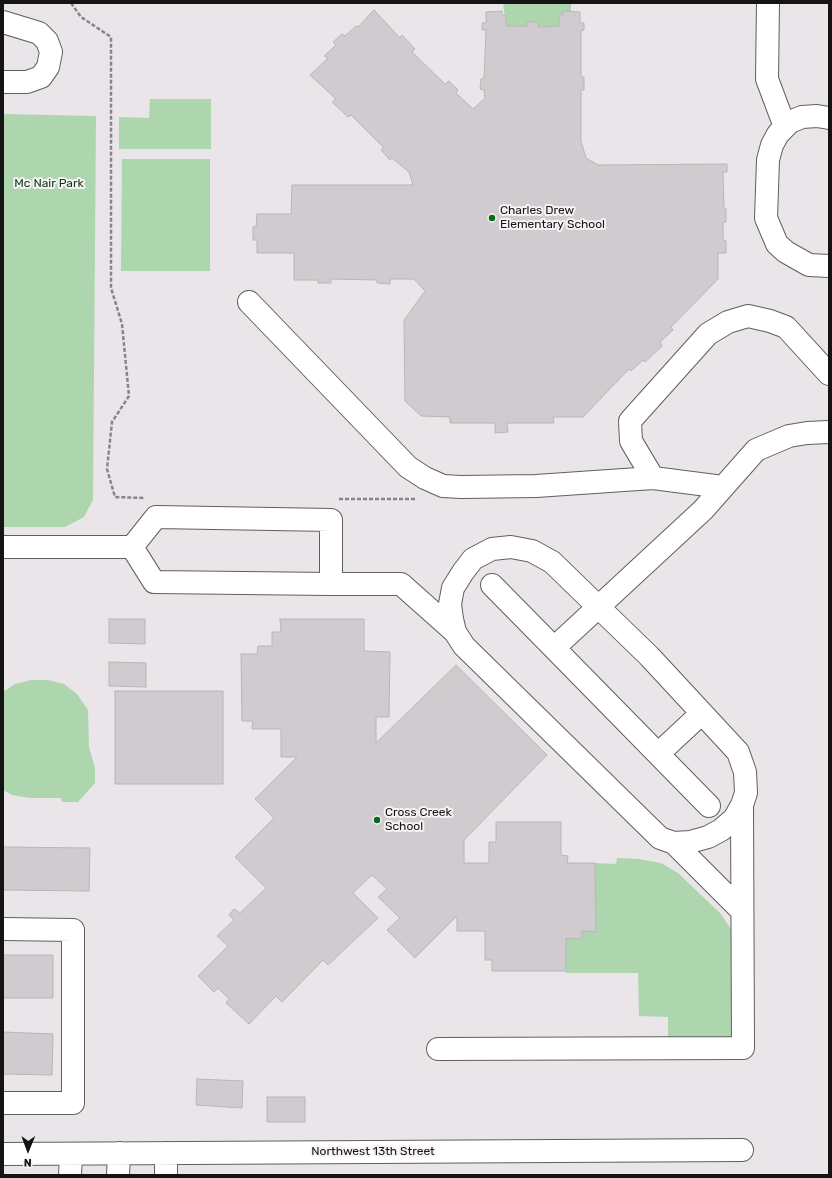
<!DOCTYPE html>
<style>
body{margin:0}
#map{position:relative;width:832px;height:1178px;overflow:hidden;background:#e9e5e9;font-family:Rubik,sans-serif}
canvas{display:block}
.frame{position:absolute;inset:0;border:4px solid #151415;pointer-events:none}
.north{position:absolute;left:8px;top:1130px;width:40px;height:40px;-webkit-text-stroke:3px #f6f2f6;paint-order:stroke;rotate:181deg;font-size:11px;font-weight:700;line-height:16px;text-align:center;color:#151415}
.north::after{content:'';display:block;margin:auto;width:14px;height:18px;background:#151415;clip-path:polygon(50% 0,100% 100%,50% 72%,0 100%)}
</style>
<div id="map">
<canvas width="832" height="1178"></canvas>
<div class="frame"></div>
<div class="north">N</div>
</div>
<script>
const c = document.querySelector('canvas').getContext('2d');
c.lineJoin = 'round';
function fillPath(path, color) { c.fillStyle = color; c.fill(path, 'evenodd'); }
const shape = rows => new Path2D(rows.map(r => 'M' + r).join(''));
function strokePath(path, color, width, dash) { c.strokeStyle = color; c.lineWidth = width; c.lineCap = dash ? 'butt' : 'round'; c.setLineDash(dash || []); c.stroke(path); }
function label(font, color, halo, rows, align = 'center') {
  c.font = font + ' Rubik,sans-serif'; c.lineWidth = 4; c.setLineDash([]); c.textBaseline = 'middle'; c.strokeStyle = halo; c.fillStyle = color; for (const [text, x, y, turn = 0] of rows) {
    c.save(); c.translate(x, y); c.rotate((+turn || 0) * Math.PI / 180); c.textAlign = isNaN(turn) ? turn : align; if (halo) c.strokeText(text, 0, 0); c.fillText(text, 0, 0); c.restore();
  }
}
const green = shape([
 [503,3,571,3,571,12,559,15,559,26,538,27,538,22,527,22,527,26,506,26],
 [150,99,211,99,211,149,119,149,119,117,149,118],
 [3,114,96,116,93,500,84,517,65,527,3,527],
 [122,159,210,159,210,271,121,271],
 [31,680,48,680,64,684,77,694,88,710,89,747,95,768,95,783,78,802,62,802,61,798,29,798,12,795,3,790,3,692,15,684],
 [617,858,639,859,661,863,678,873,721,914,732,931,743,1048,668,1048,668,1017,639,1016,638,973,566,973,566,938,582,938,582,931,596,931,595,863,616,864]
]);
const building = shape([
 [374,10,400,38,402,35,415,49,412,52,445,84,449,81,458,90,456,93,473,109,485,98,484,90,480,89,481,79,484,78,486,30,482,30,482,23,486,23,486,12,502,11,502,15,506,16,506,26,527,26,527,22,538,22,538,27,559,26,559,15,563,15,563,11,580,12,580,23,584,23,584,30,581,31,581,77,584,77,584,90,581,90,581,141,586,158,598,165,727,164,727,172,723,172,724,208,726,209,726,222,723,222,723,240,726,241,726,253,718,253,718,279,671,327,673,330,660,342,662,346,645,362,643,360,631,371,629,369,583,417,553,417,554,423,507,423,508,432,495,433,495,423,450,423,450,417,421,416,405,401,404,320,425,291,414,279,390,279,390,284,377,283,377,280,331,279,331,283,318,283,318,280,294,280,294,253,257,253,257,240,253,240,253,227,256,227,257,214,291,214,292,185,413,185,409,172,392,158,390,160,381,150,384,148,351,115,348,117,332,102,336,99,310,75,328,58,324,56,336,45,333,42,342,34,345,36,356,26,358,27,374,10],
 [109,619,145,619,145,644,109,643,109,619],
 [280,619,364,619,364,651,390,652,389,717,376,717,376,743,456,665,547,755,464,840,464,863,489,863,489,842,496,842,496,822,561,822,561,855,568,856,567,863,595,863,596,932,582,931,582,939,566,938,566,971,492,971,492,960,485,960,485,931,457,931,457,916,415,958,387,930,400,918,378,897,387,889,372,875,353,893,378,918,328,965,323,960,282,1002,276,996,249,1024,226,1003,229,999,218,988,214,992,198,976,228,946,217,936,234,920,229,915,234,909,240,913,266,888,235,857,274,818,255,799,297,757,281,757,281,729,252,729,253,721,242,721,241,654,257,654,258,646,272,646,272,632,281,632,280,619],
 [109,662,146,663,146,687,109,686,109,662],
 [115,691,223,691,223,784,115,784,115,691],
 [3,847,90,848,89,891,3,890,3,847],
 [3,955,53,955,53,998,3,998,3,955],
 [3,1032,53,1034,52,1075,3,1074,3,1032],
 [197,1079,243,1081,242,1108,196,1105,197,1079],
 [267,1097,305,1097,305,1122,267,1122,267,1097]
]);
const path = shape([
 [71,3,81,17,111,37,111,288,122,324,129,396,112,422,107,469,115,497,144,498],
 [339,499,416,499]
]);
const minor = shape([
 [768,3,767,79,785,127],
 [3,22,39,33,47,41,51,52,48,67,41,77,27,82,3,82],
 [829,118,817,116,802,117,790,122,778,134,772,145,768,160,766,218,777,244,786,252,809,265,829,266],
 [249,302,408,467,425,478,443,486,461,487,536,486,653,478,723,487],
 [653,478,631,441,630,421,708,334,728,322,748,316,770,321,786,327,829,374],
 [3,547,132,547],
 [511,547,532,551,552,562,649,656,738,752,745,772,746,793,742,805,734,819,721,830,708,837,690,842,674,843,660,838,464,646,455,632,452,619,450,604,453,588,463,572,473,559,492,549,511,547],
 [331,584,331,520,156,517,132,547,154,582,331,584,401,584,455,632],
 [492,585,554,648],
 [658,754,702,713],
 [709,806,554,648,703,510,756,450,789,436,807,433,829,432],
 [674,843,742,911],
 [3,929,73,930,73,1103,3,1103],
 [438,1049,743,1048,742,805],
 [166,1153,166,1175],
 [3,1154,742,1150],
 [70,1175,71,1154],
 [118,1175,119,1153]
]);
const markers = [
 [492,218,4,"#076c1a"],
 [377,820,4,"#076c1a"]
];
const parkNames = [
 ["Mc Nair Park",49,184]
];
const poiNames = [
 ["Charles Drew",500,211],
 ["Elementary School",500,225],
 ["Cross Creek",385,813],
 ["School",385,827]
];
const streetNames = [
 ["Northwest 13th Street",373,1152]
];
fillPath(green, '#aed6ae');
fillPath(building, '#cfcbce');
strokePath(building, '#b8b5b8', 1);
strokePath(minor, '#615e61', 24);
strokePath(path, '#888588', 2.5, [4, 2]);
strokePath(minor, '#fff', 22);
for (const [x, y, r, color] of markers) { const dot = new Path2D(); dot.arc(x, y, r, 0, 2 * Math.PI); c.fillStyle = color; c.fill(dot); strokePath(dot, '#f6f2f6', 1.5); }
label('12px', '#0b3910', '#f6f2f6', parkNames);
label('12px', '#151415', '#f6f2f6', poiNames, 'left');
label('12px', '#151415', '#f6f2f6', streetNames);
</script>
